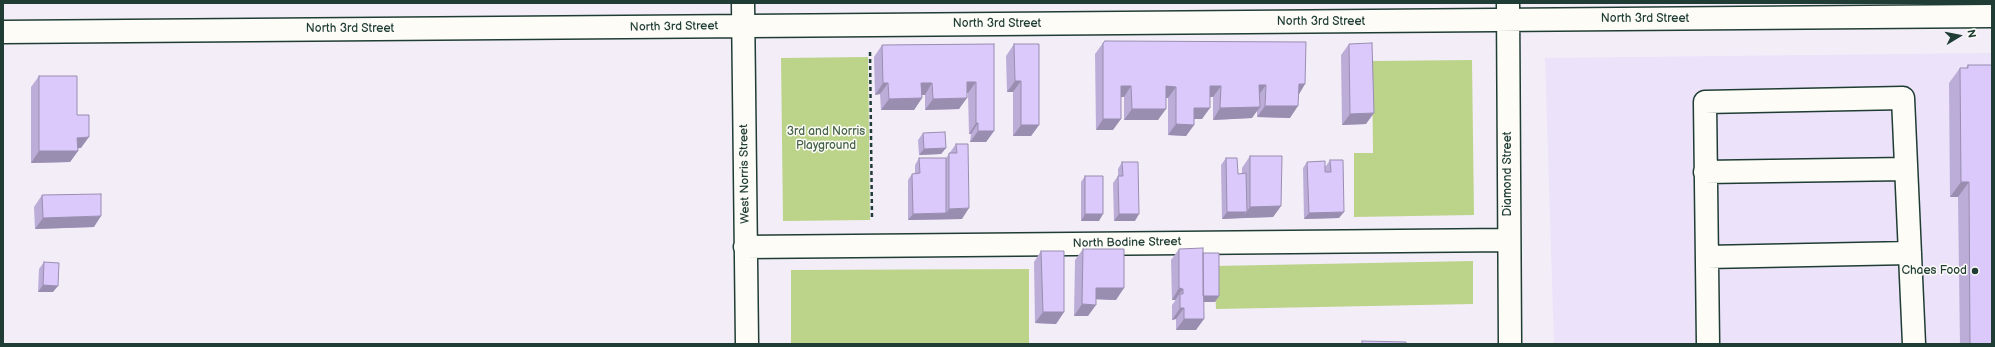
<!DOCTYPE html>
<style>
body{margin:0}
#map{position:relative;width:1995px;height:347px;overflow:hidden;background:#f3edf8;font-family:"Balsamiq Sans",sans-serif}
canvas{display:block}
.frame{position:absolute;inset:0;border:4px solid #1f3d34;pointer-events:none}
.north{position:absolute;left:1939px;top:16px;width:40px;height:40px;-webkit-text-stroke:3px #fdfcf7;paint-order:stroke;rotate:80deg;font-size:11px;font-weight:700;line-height:16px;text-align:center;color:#1f3d34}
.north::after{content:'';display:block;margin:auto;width:14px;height:18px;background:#1f3d34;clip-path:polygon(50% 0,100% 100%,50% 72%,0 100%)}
</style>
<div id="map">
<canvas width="1995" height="347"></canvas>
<div class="frame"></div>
<div class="north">N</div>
</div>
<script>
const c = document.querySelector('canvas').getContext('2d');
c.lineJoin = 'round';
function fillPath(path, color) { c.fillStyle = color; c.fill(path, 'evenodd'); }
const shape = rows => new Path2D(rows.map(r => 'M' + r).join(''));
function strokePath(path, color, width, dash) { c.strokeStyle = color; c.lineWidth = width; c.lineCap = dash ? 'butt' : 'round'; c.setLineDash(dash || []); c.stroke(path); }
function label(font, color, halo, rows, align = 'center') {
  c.font = font + ' "Balsamiq Sans",sans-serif'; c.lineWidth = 3; c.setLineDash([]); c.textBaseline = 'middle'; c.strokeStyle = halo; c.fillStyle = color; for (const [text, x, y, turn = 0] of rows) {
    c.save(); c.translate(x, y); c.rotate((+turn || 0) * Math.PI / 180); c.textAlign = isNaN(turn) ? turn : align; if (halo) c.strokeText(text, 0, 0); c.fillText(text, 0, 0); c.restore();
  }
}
const built = shape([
 [1992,53,1992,344,1554,344,1545,58]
]);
const green = shape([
 [868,57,870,220,783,221,781,58],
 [1472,60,1474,215,1354,217,1354,153,1373,153,1372,61],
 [1473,261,1473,304,1216,309,1214,266],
 [1029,269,1029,344,791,344,791,270]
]);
const path = shape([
 [870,52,872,219]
]);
const minor = shape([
 [743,3,747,344],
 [1508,3,1510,344],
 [3,32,1992,16],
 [1705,172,1906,169],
 [745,247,1509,240],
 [1707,257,1910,253],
 [1708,344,1705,102,1903,98,1914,344]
]);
const wall = shape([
 [1103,43,1305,84,1298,94,1290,118,1257,117,1257,110,1252,118,1213,120,1213,97,1210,97,1202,119,1194,119,1194,125,1186,136,1168,135,1168,98,1166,98,1158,120,1124,120,1124,97,1121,97,1113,130,1096,130,1095,54],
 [994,44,994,131,986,142,970,142,971,134,969,134,968,93,967,93,959,109,925,110,925,95,922,95,922,98,914,110,881,110,880,94,875,95,874,57,882,45],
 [1014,44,1039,125,1031,136,1013,136,1013,92,1007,92,1006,56],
 [1349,44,1366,124,1342,125,1341,55],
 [1968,65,1992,344,1960,344,1958,197,1950,197,1949,83,1960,68,1966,68],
 [39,76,77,115,81,148,78,148,78,151,70,162,31,163,31,87],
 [923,133,946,148,941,154,919,155,918,140],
 [956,144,962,219,908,220,908,180,912,174,915,174,915,165,919,158,946,158],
 [1250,156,1281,206,1273,217,1222,219,1221,165,1226,158,1238,174,1242,174,1242,168],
 [1330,160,1339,218,1304,219,1303,168,1307,162,1326,166],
 [1122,162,1135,221,1114,221,1113,183,1118,176,1118,169],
 [1085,176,1099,221,1081,221,1081,182],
 [42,195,94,227,35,229,34,207],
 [1083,249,1116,300,1096,299,1088,316,1074,316,1075,260],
 [1179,249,1203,253,1219,296,1215,302,1203,302,1196,330,1176,330,1176,319,1172,320,1172,305,1175,301,1175,300,1172,300,1171,260],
 [1041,251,1064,312,1056,324,1035,323,1034,262],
 [44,262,53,292,38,292,39,269]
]);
const shadedWall = shape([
 [1015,81,1021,81,1013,92,1007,92],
 [967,82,976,82,968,93,959,93],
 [883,83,888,83,880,94,875,95],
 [921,83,932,83,925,95,913,95],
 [1299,84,1305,84,1298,96],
 [1259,85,1266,85,1258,96],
 [1121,86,1131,86,1124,97,1113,97],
 [1166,86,1176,87,1168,98,1158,98],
 [1210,86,1221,86,1213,97,1203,97],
 [922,98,914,110,881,110,889,99],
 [967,98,959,109,925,110,933,99],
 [1265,106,1298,106,1290,118,1257,117],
 [1260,107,1252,118,1213,120,1220,108],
 [1194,108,1210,108,1202,119,1186,119],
 [1132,109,1166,109,1158,120,1124,120],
 [1374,113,1366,124,1342,125,1350,114],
 [1103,119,1121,119,1113,130,1096,130],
 [976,123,978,123,971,134,969,134],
 [1176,124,1194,125,1186,136,1168,135],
 [1021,125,1039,125,1031,136,1013,136],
 [978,131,994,131,986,142,970,142],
 [89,137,81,148,70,149,77,138],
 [946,148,941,154,919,155,924,149],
 [39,151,78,151,70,162,31,163],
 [1961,182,1969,182,1958,197,1950,197],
 [1281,206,1273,217,1242,218,1250,207],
 [969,208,962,219,908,220,913,214,946,213,949,209],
 [1227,212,1247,212,1242,218,1222,219],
 [1344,212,1339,218,1304,219,1309,213],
 [1085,214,1103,214,1099,221,1081,221],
 [1119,214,1139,214,1135,221,1114,221],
 [101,216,94,227,35,229,43,218],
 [43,285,58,286,53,292,38,292],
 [1096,288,1124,288,1116,300,1088,299],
 [1179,288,1183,289,1175,300,1172,300],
 [1200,296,1219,296,1215,302,1196,302],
 [1082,304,1096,305,1088,316,1074,316],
 [1180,308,1184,308,1176,319,1172,320],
 [1043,312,1064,312,1056,324,1035,323],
 [1184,319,1204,319,1196,330,1176,330]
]);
const building = shape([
 [1105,41,1306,42,1305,84,1299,84,1298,106,1265,106,1266,85,1259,85,1260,107,1220,108,1221,86,1210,86,1210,108,1194,108,1194,125,1176,124,1176,87,1166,86,1166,109,1132,109,1131,86,1121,86,1121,119,1103,119,1103,43,1105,41],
 [1372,43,1374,113,1350,114,1349,44,1372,43],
 [994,44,994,131,978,131,978,123,976,123,976,82,967,82,967,98,933,99,932,83,921,83,922,98,889,99,888,83,883,83,882,45,994,44],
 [1014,44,1039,44,1039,125,1021,125,1021,81,1015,81,1014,44],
 [1968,65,1992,65,1992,344,1970,344,1969,182,1961,182,1960,68,1968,68,1968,65],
 [39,76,77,76,77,115,89,115,89,137,77,138,78,151,39,151,39,76],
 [945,132,946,148,924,149,923,133,945,132],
 [956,144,968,144,969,208,949,209,949,153,957,153,956,144],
 [1250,156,1282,156,1281,206,1250,207,1250,156],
 [919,158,946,158,946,213,913,214,912,174,920,173,919,158],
 [1226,158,1237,158,1238,174,1246,173,1247,212,1227,212,1226,158],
 [1330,160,1343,160,1344,212,1309,213,1307,162,1325,161,1325,172,1331,172,1330,160],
 [1122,162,1138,162,1139,214,1119,214,1118,176,1123,176,1122,162],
 [1085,176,1103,176,1103,214,1085,214,1085,176],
 [101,194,101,216,43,218,42,195,101,194],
 [1203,248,1204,319,1184,319,1184,308,1180,308,1180,294,1183,294,1183,289,1179,288,1179,249,1203,248],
 [1083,249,1124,249,1124,288,1096,288,1096,305,1082,304,1083,249],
 [1041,251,1064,251,1064,312,1043,312,1041,251],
 [1203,253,1219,253,1219,296,1203,296,1203,253],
 [44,262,59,263,58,286,43,285,44,262],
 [1362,341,1406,342,1406,344,1362,344,1362,341]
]);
const markers = [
 [1975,271,4,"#1f3d34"]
];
const streetNames = [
 ["North 3rd Street",1645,19],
 ["North 3rd Street",1321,22],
 ["North 3rd Street",997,24],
 ["North 3rd Street",674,27,-1],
 ["North 3rd Street",350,29],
 ["West Norris Street",745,174,-91],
 ["Diamond Street",1508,174,-90],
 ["North Bodine Street",1127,243,-1]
];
const parkNames = [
 ["3rd and Norris",826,132],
 ["Playground",826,146]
];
const poiNames = [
 ["Chaes Food",1967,271]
];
fillPath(built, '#ece2f9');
fillPath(green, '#bcd48a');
strokePath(minor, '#1f3d34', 25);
strokePath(path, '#1f3d34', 2.5, [4, 3]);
strokePath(minor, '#fdfcf7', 22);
fillPath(wall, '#bcadd8');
fillPath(shadedWall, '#998db0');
fillPath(building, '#dbc9fb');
strokePath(building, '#998db0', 1);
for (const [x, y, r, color] of markers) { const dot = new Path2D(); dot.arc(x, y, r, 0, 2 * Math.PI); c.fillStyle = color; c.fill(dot); strokePath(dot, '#fdfcf7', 1.5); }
label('12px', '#1f3d34', '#fdfcf7', streetNames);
label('12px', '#46634a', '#fdfcf7', parkNames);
label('12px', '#1f3d34', '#fdfcf7', poiNames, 'right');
</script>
